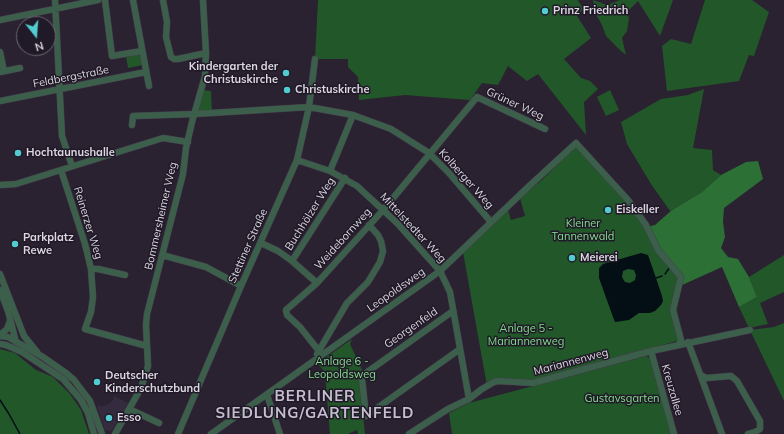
<!DOCTYPE html>
<meta charset="utf-8">
<style>
body{margin:0}
#map{position:relative;width:784px;height:434px;overflow:hidden;background:#2a2231;font-family:Mulish,sans-serif}
canvas{display:block}
.north{position:absolute;left:16px;top:16px;width:40px;height:40px;box-sizing:border-box;background:#201927;border:1px solid #6b6571;border-radius:50%;rotate:163deg;font-size:11px;font-weight:700;line-height:16px;text-align:center;color:#dbd6e0}
.north::after{content:'';display:block;margin:auto;width:14px;height:18px;background:#52ccd0;clip-path:polygon(50% 0,100% 100%,50% 72%,0 100%)}
</style>
<div id="map">
<canvas width="784" height="434"></canvas>
<div class="north">N</div>
</div>
<script>
const c = document.querySelector('canvas').getContext('2d');
c.lineJoin = 'round';
function fillPath(path, color) { c.fillStyle = color; c.fill(path, 'evenodd'); }
const shape = rows => new Path2D(rows.map(r => 'M' + r).join(''));
function strokePath(path, color, width, dash) { c.strokeStyle = color; c.lineWidth = width; c.lineCap = dash ? 'butt' : 'round'; c.setLineDash(dash || []); c.stroke(path); }
function label(font, color, halo, rows, align = 'center') {
  c.font = font + ' Mulish,sans-serif'; c.lineWidth = 3; c.setLineDash([]); c.textBaseline = 'middle'; c.strokeStyle = halo; c.fillStyle = color; for (const [text, x, y, turn = 0] of rows) {
    c.save(); c.translate(x, y); c.rotate((+turn || 0) * Math.PI / 180); c.textAlign = isNaN(turn) ? turn : align; if (halo) c.strokeText(text, 0, 0); c.fillText(text, 0, 0); c.restore();
  }
}
const built = shape([
 [114,396,128,403,113,429,110,431,105,430,97,406,100,405,100,407,109,404,113,400]
]);
const green = shape([
 [318,0,578,0,583,9,577,16,591,38,564,59,581,78,590,81,598,89,584,102,586,135,538,74,527,81,508,66,498,85,482,83,470,100,405,95,359,100,358,77,348,67,348,59,315,59],
 [593,0,607,5,620,0,673,0,660,36,638,1,627,12,629,18,627,31,622,38,626,55,621,51,606,36,602,25,594,11],
 [705,0,752,0,769,12,754,56,749,55,739,81,667,91,662,46,671,39,691,44],
 [137,54,142,56,143,65,128,68,126,56],
 [704,89,693,148,712,150,713,170,721,175,702,192,670,211,651,184,627,144,621,122,661,99,688,95],
 [201,90,211,91,212,113,195,114],
 [610,90,619,110,606,116,597,97],
 [576,146,627,201,680,277,671,310,680,340,533,383,498,381,487,386,463,252,508,210,511,220,525,216,520,198,543,179],
 [784,255,784,292,760,303,768,324,749,328,739,307,757,297,749,277],
 [784,323,784,401,750,330,774,327],
 [352,339,350,344,363,372,359,375,365,434,358,434,357,430,348,434,330,434,325,373,318,363],
 [0,349,15,353,36,370,53,377,70,394,81,410,89,434,0,434],
 [646,356,650,358,672,434,452,434,449,413,469,403]
]);
const forest = shape([
 [758,161,763,179,724,208,723,222,725,237,721,248,728,257,738,259,749,277,757,297,739,307,722,267,680,286,682,277,658,250,647,227,655,225,672,210,702,192,721,175,746,162]
]);
const water = shape([
 [641,253,648,255,656,278,662,296,663,301,661,305,655,311,650,313,639,313,629,320,615,322,613,317,599,278,599,268,603,264],
 [628,269,634,270,636,275,635,280,630,283,625,282,622,277,623,271]
]);
const stream = shape([
 [665,274,670,267],
 [656,278,662,276],
 [0,400,9,414,20,434]
]);
const minor = shape([
 [55,0,62,136,72,166],
 [105,0,112,56,142,51],
 [133,0,149,86],
 [163,0,167,22,166,37,171,57,174,59,178,59,206,53],
 [0,20,98,0],
 [0,52,4,71],
 [0,72,20,68],
 [0,101,146,72],
 [132,125,133,116,195,114,309,107,353,115,391,129,429,153,449,173,491,222],
 [297,160,330,171,357,186,397,223,440,271,450,292,469,399],
 [61,170,85,244,91,269,93,297,91,312,85,329,147,346],
 [330,171,353,115],
 [0,185,16,184,163,138,188,142],
 [261,243,278,251,292,261,317,283],
 [162,255,206,267,241,286],
 [292,261,345,178],
 [91,269,98,269,125,275],
 [0,274,24,336,37,352],
 [0,290,8,311,16,342],
 [453,311,363,375,362,379,366,416,460,349],
 [0,335,7,329,10,321],
 [0,336,8,337,43,357,66,373,74,380,90,401,102,434],
 [688,342,700,374],
 [0,344,6,345,22,352,63,379,81,400,88,413,94,434],
 [319,351,300,327,287,315,286,310,317,283,384,209,477,97,545,129],
 [651,351,674,434],
 [317,354,347,303,368,282,380,262,383,251,381,241,378,235,369,225],
 [267,395,280,434],
 [129,409,159,423],
 [115,434,141,388,148,366,146,325,147,314,183,174,186,148,192,122,205,76,206,53,203,0],
 [178,434,241,286,297,160,309,107,315,59],
 [211,434,440,271,526,189,576,143,628,200,646,225,658,250,681,277,673,310,681,340,679,344],
 [409,434,448,409,469,399,482,389,494,382,498,381,533,383,651,351,750,330],
 [722,434,700,374,702,376,706,378,731,376,737,381,760,421,760,429,755,432,748,434]
]);
const markers = [
 [545,11,4,"#52ccd0"],
 [286,73,4,"#52ccd0"],
 [287,90,4,"#52ccd0"],
 [18,153,4,"#52ccd0"],
 [608,210,4,"#52ccd0"],
 [15,244,4,"#52ccd0"],
 [572,258,4,"#52ccd0"],
 [97,382,4,"#52ccd0"],
 [109,418,4,"#52ccd0"]
];
const poiNames = [
 ["Prinz Friedrich",553,11],
 ["Kindergarten der",278,67,"right"],
 ["Christuskirche",278,80,"right"],
 ["Christuskirche",295,90],
 ["Hochtaunushalle",26,153],
 ["Eiskeller",616,210],
 ["Parkplatz",23,238],
 ["Rewe",23,251],
 ["Meierei",580,258],
 ["Deutscher",105,376],
 ["Kinderschutzbund",105,389],
 ["Esso",117,418]
];
const streetNames = [
 ["Feldbergstraße",71,77,-11],
 ["Grüner Weg",515,104,25],
 ["Kolberger Weg",466,179,48],
 ["Buchhölzer Weg",310,214,-58],
 ["Bommersheimer Weg",161,216,-77],
 ["Reinerzer Weg",88,223,73],
 ["Mittelstedter Weg",413,228,47],
 ["Weidebornweg",343,239,-48],
 ["Stettiner Straße",248,246,-66],
 ["Leopoldsweg",396,290,-35],
 ["Georgenfeld",411,328,-35],
 ["Mariannenweg",571,362,-15],
 ["Kreuzallee",672,390,74]
];
const parkNames = [
 ["Kleiner",583,224],
 ["Tannenwald",583,237],
 ["Anlage 5 -",526,329],
 ["Mariannenweg",526,342],
 ["Anlage 6 -",342,362],
 ["Leopoldsweg",342,375],
 ["Gustavsgarten",622,399]
];
const districtNames = [
 ["BERLINER",315,396],
 ["SIEDLUNG/GARTENFELD",315,413]
];
fillPath(built, '#352b3f');
fillPath(green, '#225729');
fillPath(forest, '#2c7036');
fillPath(water, '#040f15');
strokePath(stream, '#040f15', 1.5);
strokePath(minor, '#463f4d', 7);
strokePath(minor, '#3c5f4c', 6);
for (const [x, y, r, color] of markers) { const dot = new Path2D(); dot.arc(x, y, r, 0, 2 * Math.PI); c.fillStyle = color; c.fill(dot); strokePath(dot, '#201927', 1.5); }
label('bold 11px', '#dbd6e0', '#201927', poiNames, 'left');
label('11px', '#dbd6e0', '#201927', streetNames);
label('11px', '#83dd8c', '#201927', parkNames);
c.letterSpacing = '1px';
label('bold 15px', '#c7bed1', '#201927', districtNames);
c.letterSpacing = '0px';
</script>
